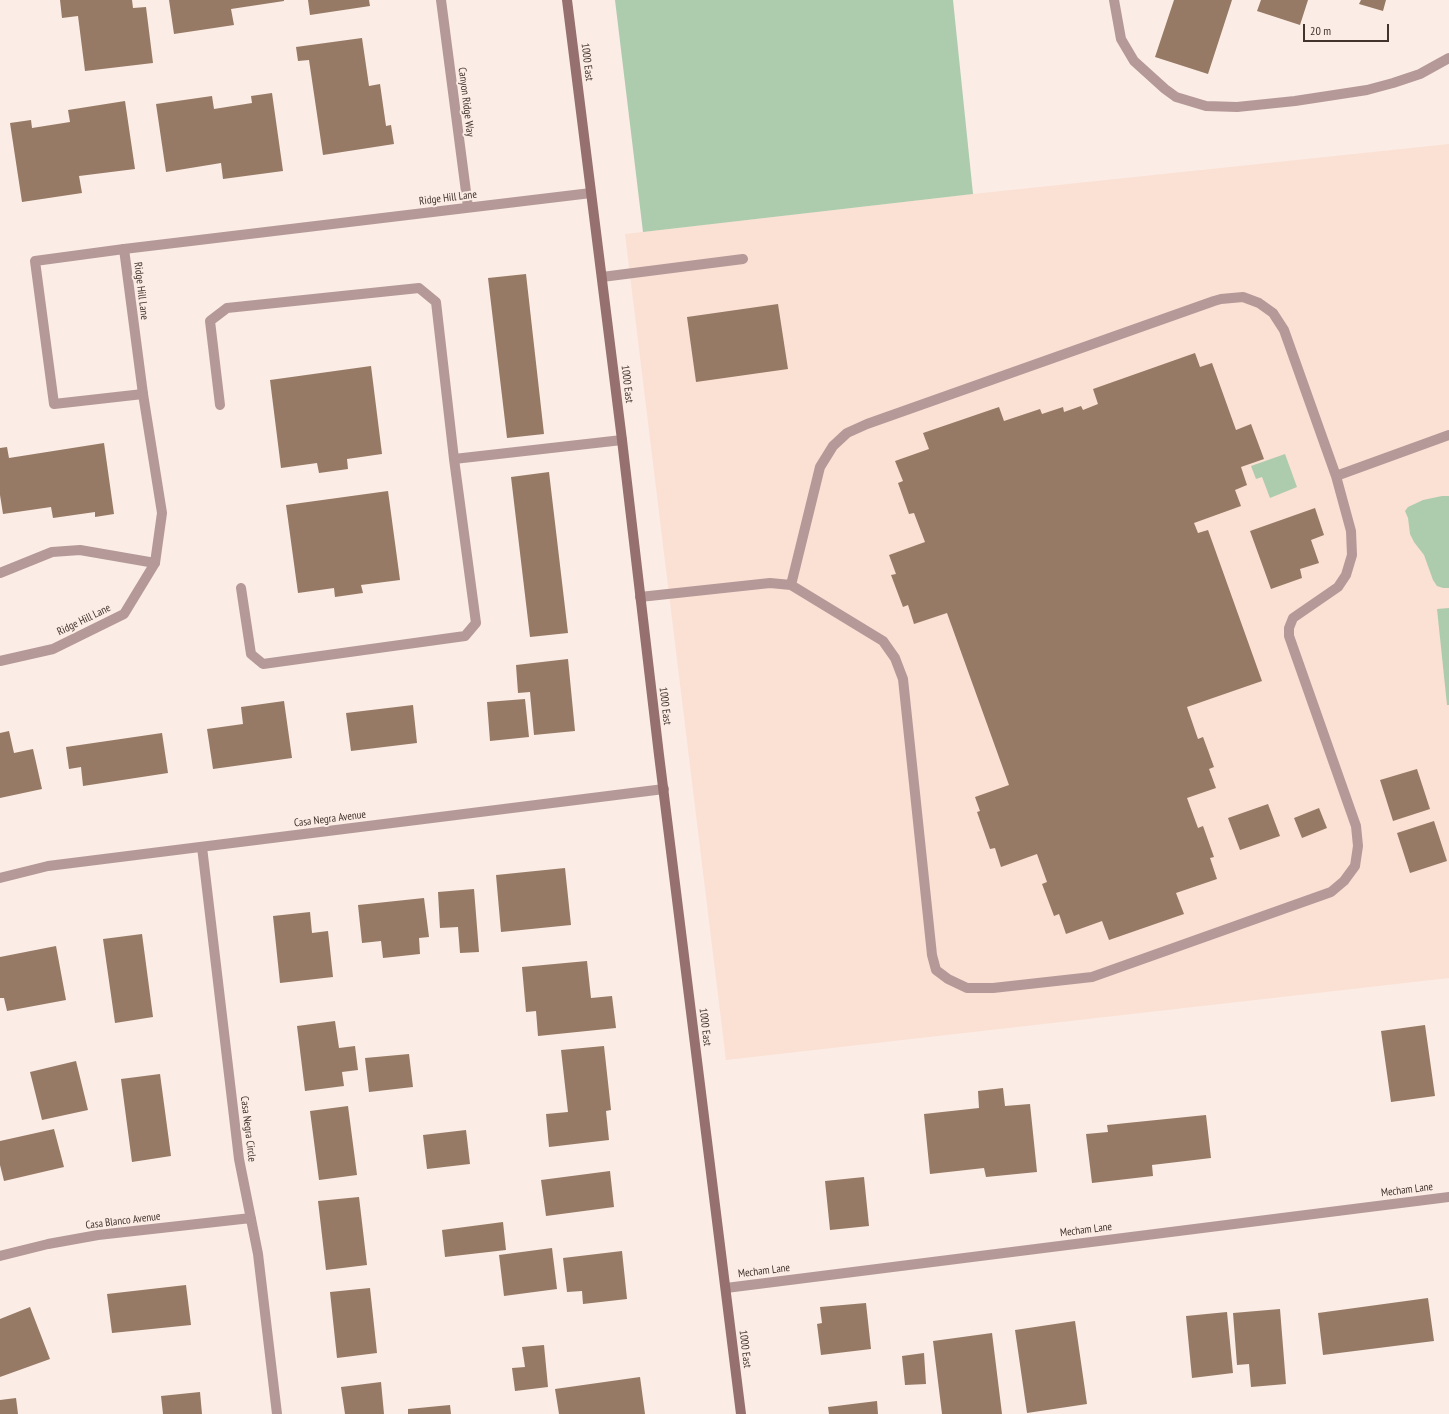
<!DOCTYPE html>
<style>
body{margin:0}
#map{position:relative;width:1449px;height:1414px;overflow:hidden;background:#fbece5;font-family:"PT Sans Narrow",sans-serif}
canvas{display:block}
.scale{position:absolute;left:1303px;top:24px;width:86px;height:18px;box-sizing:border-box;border:2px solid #42342d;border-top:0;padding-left:5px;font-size:12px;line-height:14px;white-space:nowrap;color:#42342d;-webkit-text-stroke:3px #fbece5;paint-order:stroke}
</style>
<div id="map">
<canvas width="1449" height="1414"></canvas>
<div class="scale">20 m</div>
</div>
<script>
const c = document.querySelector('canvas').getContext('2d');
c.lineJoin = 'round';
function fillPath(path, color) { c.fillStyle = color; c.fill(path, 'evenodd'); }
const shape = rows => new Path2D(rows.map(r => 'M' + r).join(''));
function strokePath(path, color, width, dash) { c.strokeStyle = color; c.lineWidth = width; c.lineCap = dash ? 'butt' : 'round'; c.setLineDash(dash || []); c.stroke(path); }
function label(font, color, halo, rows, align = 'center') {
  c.font = font + ' "PT Sans Narrow",sans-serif'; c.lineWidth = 4; c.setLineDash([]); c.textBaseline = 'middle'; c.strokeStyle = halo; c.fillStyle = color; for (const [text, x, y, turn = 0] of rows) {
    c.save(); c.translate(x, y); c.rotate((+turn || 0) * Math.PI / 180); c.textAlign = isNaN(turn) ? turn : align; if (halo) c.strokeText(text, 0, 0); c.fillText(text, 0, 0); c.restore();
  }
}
const built = shape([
 [1449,144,1449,978,726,1060,625,234,973,194]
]);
const green = shape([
 [615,0,953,0,973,194,643,232],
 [1285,454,1297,487,1270,498,1262,477,1256,479,1251,466],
 [1442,496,1449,496,1449,588,1443,588,1437,586,1433,580,1424,555,1414,542,1410,534,1408,518,1405,511,1408,507,1423,500],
 [1449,608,1449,705,1447,705,1437,609]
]);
const building = shape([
 [60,0,132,0,133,8,146,7,153,63,85,71,78,16,62,18],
 [169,0,284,0,284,1,231,9,234,25,174,34],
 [308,0,369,0,370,6,310,15],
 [1174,0,1232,0,1208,74,1155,57],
 [1261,0,1308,0,1300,25,1257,11],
 [1361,0,1386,0,1383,11,1359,4],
 [362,38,369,86,380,84,386,126,391,125,394,144,323,155,309,60,298,61,296,47],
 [272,93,283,171,223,179,221,163,166,172,156,104,212,96,214,109,252,103,251,96],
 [125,101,135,169,79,176,82,193,22,202,10,123,31,120,32,128,70,122,68,110],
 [526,274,544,434,507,438,488,278],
 [778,304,788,369,696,382,687,317],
 [1195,353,1200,367,1212,363,1236,430,1251,424,1264,459,1241,467,1247,485,1235,490,1241,506,1194,523,1198,533,1208,530,1262,681,1187,707,1198,739,1203,737,1214,767,1209,769,1216,788,1187,798,1198,828,1203,826,1214,857,1210,858,1217,879,1176,893,1184,914,1109,940,1102,921,1066,934,1059,914,1054,916,1042,884,1047,882,1037,854,1001,867,995,848,990,849,977,812,980,811,975,797,1009,785,947,613,914,624,908,605,903,607,891,575,896,574,889,555,925,542,914,513,909,514,898,483,903,481,895,461,929,449,923,433,999,407,1004,421,1040,409,1042,414,1063,407,1064,412,1081,406,1083,410,1098,404,1093,389],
 [371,366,382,454,347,459,348,469,319,473,317,463,281,468,270,380],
 [104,443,114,514,95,517,95,512,53,518,51,507,3,514,0,495,0,448,7,447,9,458],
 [549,472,568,633,530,637,511,477],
 [388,491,400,580,361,585,363,593,335,597,334,588,298,593,286,505],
 [1315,508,1324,535,1311,540,1319,563,1300,569,1302,578,1271,589,1250,531],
 [568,659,575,731,534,735,530,692,518,693,516,665],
 [525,699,529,737,490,741,487,702],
 [284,701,292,758,213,769,207,729,243,724,241,707],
 [413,705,417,743,351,751,346,713],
 [9,731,14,753,33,749,42,789,0,798,0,733],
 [162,733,168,773,83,786,81,767,69,769,66,747],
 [1417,769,1430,809,1393,821,1380,780],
 [1268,804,1280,836,1240,850,1228,818],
 [1319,808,1327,828,1302,838,1294,818],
 [1434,821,1447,861,1410,873,1397,833],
 [565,868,571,925,501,932,496,875],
 [474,889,479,952,460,953,458,927,440,928,438,892],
 [424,898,429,937,419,938,420,954,383,958,381,941,362,943,358,905],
 [310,912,312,933,328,931,333,977,280,983,273,916],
 [142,934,153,1017,115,1023,103,939],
 [56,946,66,1000,7,1011,4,998,0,998,0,957],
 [587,961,591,998,612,996,616,1028,538,1036,536,1011,526,1012,522,967],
 [335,1021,339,1048,355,1046,358,1070,342,1072,344,1086,305,1091,297,1026],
 [1425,1025,1435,1096,1391,1102,1381,1031],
 [604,1046,611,1110,606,1111,609,1140,549,1147,546,1114,568,1112,561,1050],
 [409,1054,413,1087,369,1092,365,1058],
 [76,1061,88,1110,42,1120,30,1072],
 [160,1074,171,1156,132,1162,121,1079],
 [1003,1088,1005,1106,1030,1104,1037,1172,986,1177,984,1168,930,1174,924,1114,979,1108,978,1091],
 [348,1106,357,1175,319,1180,310,1111],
 [1206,1115,1211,1158,1152,1165,1153,1176,1092,1183,1086,1134,1108,1132,1107,1125],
 [54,1129,64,1167,4,1181,0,1165,0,1141],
 [466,1130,470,1164,427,1169,423,1135],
 [610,1171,614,1207,546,1216,541,1180],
 [864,1177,869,1226,830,1230,825,1181],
 [359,1197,367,1265,326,1270,318,1201],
 [503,1222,506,1250,445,1257,442,1230],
 [552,1248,557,1289,504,1296,499,1255],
 [622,1251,627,1299,583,1304,582,1291,567,1292,563,1258],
 [186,1285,191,1325,112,1333,107,1294],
 [370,1288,377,1353,337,1358,330,1292],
 [1428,1298,1434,1341,1323,1355,1318,1313],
 [866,1303,871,1349,821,1355,817,1324,822,1323,820,1307],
 [30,1307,50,1359,0,1377,0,1319],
 [1280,1309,1286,1384,1251,1387,1249,1364,1237,1365,1233,1313],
 [1227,1312,1233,1373,1192,1378,1186,1316],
 [1075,1321,1087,1404,1027,1413,1015,1330],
 [992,1333,1002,1414,942,1414,933,1341],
 [544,1345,548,1387,515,1391,512,1368,525,1367,522,1347],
 [924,1353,926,1384,905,1385,902,1356],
 [640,1377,645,1414,559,1414,555,1389],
 [381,1382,384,1414,345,1414,341,1387],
 [200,1392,202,1414,163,1414,161,1396],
 [16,1398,18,1414,0,1414,0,1400],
 [877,1401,878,1414,829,1414,828,1407],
 [450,1405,451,1414,408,1414,408,1409]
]);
const lane = shape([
 [1114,0,1121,39,1134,61,1165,89,1176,97,1206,106,1237,107,1295,101,1367,90,1393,83,1420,74,1449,58],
 [124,249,35,261,54,404,143,394],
 [602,277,743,259],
 [1243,297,1259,303,1273,313,1284,330,1336,476,1351,531,1352,555,1346,575,1338,587,1293,618,1289,628,1289,636,1356,826,1358,846,1355,866,1344,881,1331,892,1092,977,993,988,967,988,948,979,936,970,932,955,903,679,895,658,883,641,791,585,820,467,833,446,847,433,867,424,1214,301,1221,299,1243,297],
 [220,405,210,321,227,308,419,288,436,302,454,459],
 [1336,476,1449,435],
 [0,573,52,552,80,550,155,563],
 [241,588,251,654,263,664,465,636,476,623,454,459,622,440],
 [640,597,770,583,791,585]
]);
const street = shape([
 [441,0,468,207],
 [0,661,53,649,124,614,155,563,162,513,143,394,124,249,591,193],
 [202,847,239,1159,258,1254,277,1414],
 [0,878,48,866,664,789],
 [0,1256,48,1244,98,1235,251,1218],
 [726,1288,1449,1197]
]);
const secondary = shape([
 [567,0,622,440,659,755,741,1414]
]);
const streetNames = [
 ["1000 East",587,62,83],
 ["Canyon Ridge Way",466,102,83],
 ["Ridge Hill Lane",448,198,-7],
 ["Ridge Hill Lane",141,291,83],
 ["1000 East",627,384,83],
 ["Ridge Hill Lane",84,620,-26],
 ["1000 East",665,706,83],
 ["Casa Negra Avenue",330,819,-7],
 ["1000 East",705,1027,83],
 ["Casa Negra Circle",248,1129,83],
 ["Mecham Lane",1407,1190,-7],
 ["Casa Blanco Avenue",123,1221,-7],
 ["Mecham Lane",1086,1230,-7],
 ["Mecham Lane",764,1271,-7],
 ["1000 East",745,1349,83]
];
fillPath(built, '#fbe0d4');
fillPath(green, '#adccad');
fillPath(building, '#967a65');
strokePath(lane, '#b49998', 10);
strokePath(street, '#b49998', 10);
strokePath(secondary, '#95706e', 10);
label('11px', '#42342d', '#fbece5', streetNames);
</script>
